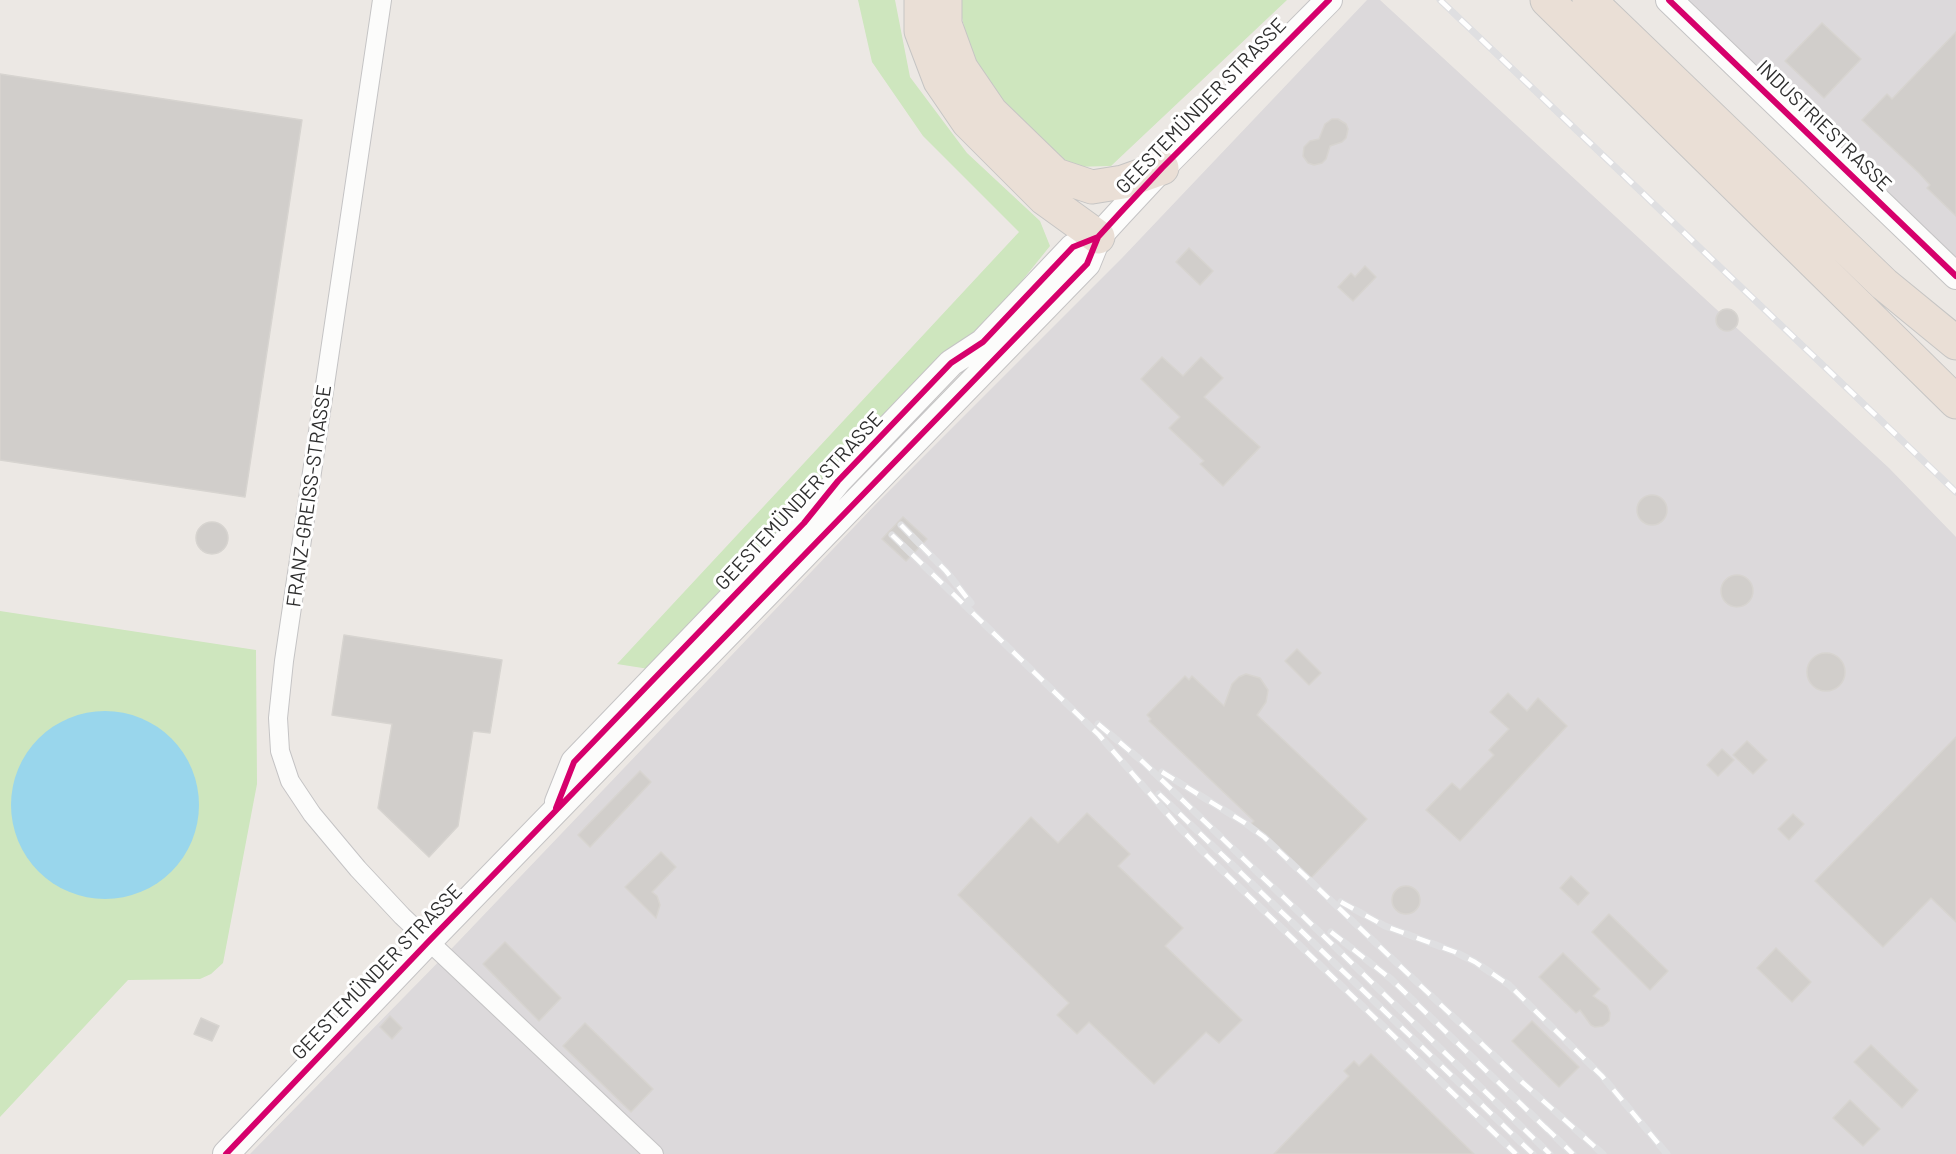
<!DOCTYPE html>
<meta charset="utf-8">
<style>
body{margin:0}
canvas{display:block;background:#ece8e4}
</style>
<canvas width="1956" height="1154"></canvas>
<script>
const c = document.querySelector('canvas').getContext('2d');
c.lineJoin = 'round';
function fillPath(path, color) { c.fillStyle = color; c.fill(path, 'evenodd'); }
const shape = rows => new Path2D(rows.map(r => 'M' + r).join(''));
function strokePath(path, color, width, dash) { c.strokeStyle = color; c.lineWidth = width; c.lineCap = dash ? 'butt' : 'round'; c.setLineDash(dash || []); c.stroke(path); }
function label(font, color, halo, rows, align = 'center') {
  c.font = font + ' Barlow,sans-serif'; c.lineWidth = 6; c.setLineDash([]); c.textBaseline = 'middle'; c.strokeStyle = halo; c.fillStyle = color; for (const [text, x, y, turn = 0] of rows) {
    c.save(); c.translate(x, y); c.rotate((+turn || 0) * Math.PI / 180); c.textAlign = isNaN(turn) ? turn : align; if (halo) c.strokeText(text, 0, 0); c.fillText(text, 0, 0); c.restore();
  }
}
const industrial = shape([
 [1367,0,1380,0,1889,468,1956,537,1956,1154,250,1154,457,943,875,505,1122,258],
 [1687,0,1956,0,1956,259]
]);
const green = shape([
 [858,0,895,0,910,77,967,153,1040,221,1050,246,983,329,649,669,617,664,1019,232,923,136,872,62],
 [958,0,1287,0,1111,166,1071,167,995,95,970,53],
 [0,611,256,650,257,784,223,963,211,974,200,979,128,980,0,1117]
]);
const water = shape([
 '11 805a94 94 0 1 1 188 0a94 94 0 1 1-188 0Z'
]);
const building = shape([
 [1822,23,1861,59,1824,98,1785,61,1822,23],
 [1956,32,1956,216,1927,188,1930,185,1919,173,1862,120,1887,94,1892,99,1956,32],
 [0,74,302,120,245,497,0,460,0,74],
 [1332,119,1338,119,1346,124,1348,129,1346,138,1342,142,1330,146,1326,159,1322,163,1314,165,1308,163,1303,156,1304,147,1310,141,1319,139,1325,124,1332,119],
 [1189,248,1213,271,1200,285,1176,262,1189,248],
 [1365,266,1376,277,1353,301,1338,287,1351,273,1355,277,1365,266],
 '1716 320a11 11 0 1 1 22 0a11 11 0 1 1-22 0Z',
 [1162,357,1183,376,1201,357,1223,378,1204,397,1260,447,1223,486,1200,464,1204,461,1169,428,1180,417,1141,379,1162,357],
 '1637 510a15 15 0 1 1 30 0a15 15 0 1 1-30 0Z',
 [903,517,927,539,906,561,882,539,903,517],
 '196 538a16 16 0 1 1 32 0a16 16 0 1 1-32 0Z',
 '1721 591a16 16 0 1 1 32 0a16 16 0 1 1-32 0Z',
 [344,635,502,660,490,733,473,731,458,826,429,857,378,808,392,724,332,715,344,635],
 [1297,649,1321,673,1309,685,1285,661,1297,649],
 '1807 672a19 19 0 1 1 38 0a19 19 0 1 1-38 0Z',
 [1246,674,1260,678,1268,690,1266,702,1257,715,1367,819,1308,881,1250,825,1254,821,1149,721,1151,719,1147,715,1185,676,1189,680,1192,676,1224,706,1232,684,1239,677,1246,674],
 [1508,693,1527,711,1538,698,1567,726,1460,841,1426,810,1452,783,1460,790,1494,755,1489,750,1509,729,1490,712,1508,693],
 [1956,737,1956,922,1931,898,1883,947,1815,881,1956,737],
 [1747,741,1767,760,1753,774,1733,755,1747,741],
 [1722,749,1734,760,1718,776,1707,765,1722,749],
 [640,771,651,782,590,847,578,835,640,771],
 [1087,813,1130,854,1118,866,1183,928,1165,946,1242,1020,1219,1043,1206,1032,1154,1084,1089,1022,1077,1034,1057,1015,1069,1003,958,895,1031,817,1058,843,1087,813],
 [1793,814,1804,824,1789,840,1778,829,1793,814],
 [661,852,676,867,652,892,657,896,660,905,656,918,625,887,661,852],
 [1571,876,1589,893,1578,905,1560,888,1571,876],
 '1392 900a14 14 0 1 1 28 0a14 14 0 1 1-28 0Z',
 [1609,914,1668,971,1650,990,1592,932,1609,914],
 [505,942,561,998,539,1021,483,964,505,942],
 [1776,948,1811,982,1792,1002,1757,968,1776,948],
 [1563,953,1600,989,1593,996,1607,1006,1610,1013,1609,1021,1603,1026,1595,1027,1591,1025,1580,1010,1576,1013,1539,977,1563,953],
 [390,1016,402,1028,392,1039,380,1027,390,1016],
 [201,1018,219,1026,212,1041,194,1034,201,1018],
 [1532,1021,1579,1067,1559,1087,1512,1041,1532,1021],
 [585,1023,653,1089,631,1112,563,1046,585,1023],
 [1871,1045,1918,1090,1902,1108,1854,1062,1871,1045],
 [1371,1054,1474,1154,1274,1154,1349,1076,1344,1071,1354,1061,1359,1066,1371,1054],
 [1850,1100,1880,1129,1863,1146,1833,1118,1850,1100]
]);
const street = shape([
 [382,0,284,661,278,718,280,751,290,781,312,814,358,869,402,916,654,1154]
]);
const secondary = shape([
 [1669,0,1956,276],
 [558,802,574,762,804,523,838,481,951,363,983,342,1073,247,1098,237],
 [226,1154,429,941,1087,264,1098,237,1120,213,1162,168,1329,0]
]);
const highway = shape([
 [921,0,921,31,940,81,968,122,1044,198,1098,237],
 [945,0,945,24,961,68,991,112,1056,175,1092,187,1123,182,1162,168],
 [1547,0,1956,402],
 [1589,0,1884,284,1956,343]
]);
const rail = shape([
 [1440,0,1956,492],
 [901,525,946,571,971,603],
 [892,535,1099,735,1177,825,1206,855,1516,1154],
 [1098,724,1143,762,1550,1154],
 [1162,772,1245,823,1264,837,1522,1082,1603,1154],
 [1159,794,1533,1154],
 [1341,902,1385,926,1455,952,1475,962,1509,985,1602,1076,1667,1154],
 [1331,932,1391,979,1550,1132],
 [1545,1127,1573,1154]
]);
const cycleway = shape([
 [1669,0,1956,276],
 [556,808,574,762,804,523,838,481,951,363,983,342,1073,247,1098,237],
 [226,1154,429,941,1087,264,1098,237,1120,213,1162,168,1329,0]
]);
const streetNames = [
 ["GEESTEMÜNDER STRASSE",1201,106,-46],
 ["INDUSTRIESTRASSE",1824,126,44],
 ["FRANZ-GREISS-STRASSE",309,496,-82],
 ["GEESTEMÜNDER STRASSE",799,501,-47],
 ["GEESTEMÜNDER STRASSE",377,972,-46]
];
fillPath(industrial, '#dcd9db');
fillPath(green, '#cee6be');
fillPath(water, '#99d6ec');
fillPath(building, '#d1cecb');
strokePath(building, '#d7d4d0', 1.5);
strokePath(street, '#c5c4c5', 20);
strokePath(secondary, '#c5c4c5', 28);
strokePath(highway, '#c6c5c4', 35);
strokePath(street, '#fcfcfb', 18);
strokePath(secondary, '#fcfcfb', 26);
strokePath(highway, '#eadfd6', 33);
strokePath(rail, '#dfdfe1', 7);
strokePath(rail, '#fff', 4.5, [14]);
strokePath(cycleway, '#d6006c', 6);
label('20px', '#2e2e2e', '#fff', streetNames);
</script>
